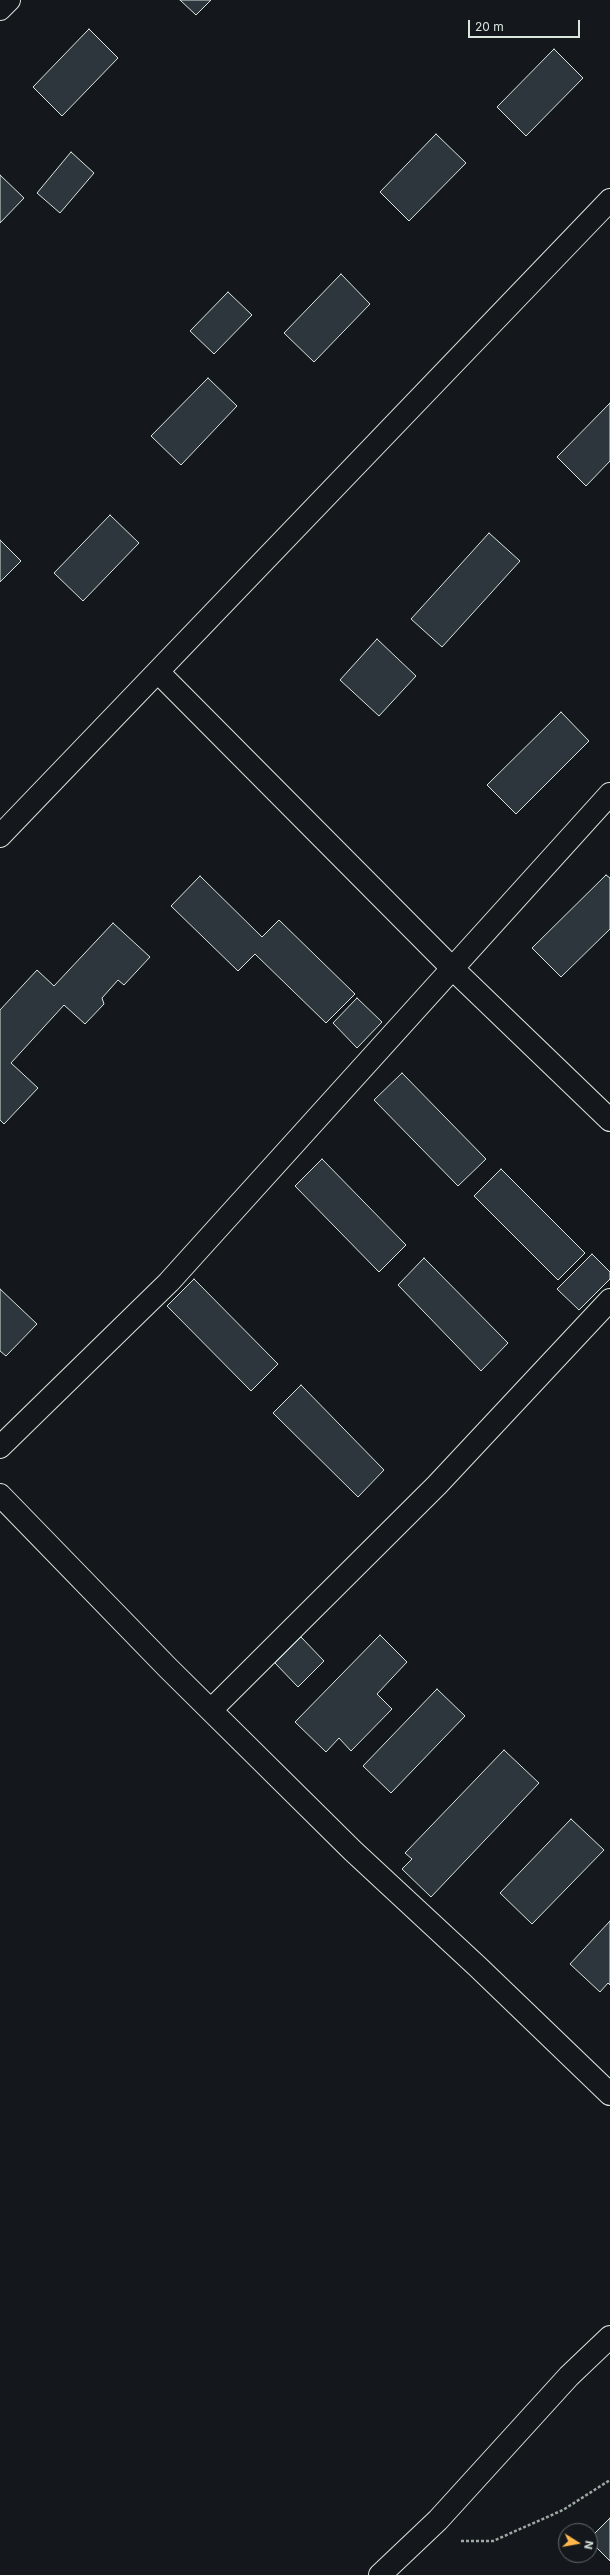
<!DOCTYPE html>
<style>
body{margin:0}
#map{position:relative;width:610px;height:2575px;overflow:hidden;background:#14181c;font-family:Inter,sans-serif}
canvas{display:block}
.north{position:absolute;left:558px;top:2523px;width:40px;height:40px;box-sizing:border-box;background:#14181c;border:1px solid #626a69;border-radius:50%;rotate:101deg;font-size:11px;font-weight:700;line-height:16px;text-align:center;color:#d8e6dc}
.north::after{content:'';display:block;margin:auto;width:14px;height:18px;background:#ffb74d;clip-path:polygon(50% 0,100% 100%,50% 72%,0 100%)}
.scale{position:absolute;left:468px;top:20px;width:112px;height:18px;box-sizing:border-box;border:2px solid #d8e6dc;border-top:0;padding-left:5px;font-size:12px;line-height:14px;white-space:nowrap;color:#d8e6dc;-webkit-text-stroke:3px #14181c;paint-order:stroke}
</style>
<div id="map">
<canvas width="610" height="2575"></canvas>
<div class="north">N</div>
<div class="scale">20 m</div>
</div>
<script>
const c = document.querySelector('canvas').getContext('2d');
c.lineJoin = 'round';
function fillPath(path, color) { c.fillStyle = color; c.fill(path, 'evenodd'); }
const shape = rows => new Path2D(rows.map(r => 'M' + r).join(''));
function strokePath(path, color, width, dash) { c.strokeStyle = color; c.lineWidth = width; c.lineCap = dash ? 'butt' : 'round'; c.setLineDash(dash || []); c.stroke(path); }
const building = shape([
 [180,0,211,0,196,15,180,0],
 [89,29,118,58,62,116,33,87,89,29],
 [554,49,583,78,526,136,497,107,554,49],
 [436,134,466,163,409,221,380,192,436,134],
 [71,152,94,173,60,213,37,193,71,152],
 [0,175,24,198,0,223,0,175],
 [341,274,370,304,314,362,284,333,341,274],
 [228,292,252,315,214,354,190,331,228,292],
 [208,378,237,406,181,465,151,436,208,378],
 [610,403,610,461,586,486,557,457,610,403],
 [110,515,139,543,83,601,54,573,110,515],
 [489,533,520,561,442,647,411,619,489,533],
 [0,540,21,561,0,582,0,540],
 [377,639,416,676,379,716,340,680,377,639],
 [561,712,589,741,516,814,487,785,561,712],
 [606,875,610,878,610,929,561,977,532,948,606,875],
 [200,876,262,937,279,920,355,994,326,1023,255,954,238,971,171,906,200,876],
 [113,923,150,957,124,985,118,980,102,998,104,1004,85,1024,64,1005,11,1063,38,1088,4,1124,0,1120,0,1010,37,970,54,986,113,923],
 [357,998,382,1022,357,1048,333,1023,357,998],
 [402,1073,486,1159,458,1186,374,1100,402,1073],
 [322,1159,406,1245,379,1272,295,1186,322,1159],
 [501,1169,585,1253,558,1280,474,1196,501,1169],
 [592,1254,610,1272,610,1279,579,1310,557,1289,592,1254],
 [424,1258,508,1343,481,1371,398,1285,424,1258],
 [194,1279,278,1364,251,1391,167,1306,194,1279],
 [0,1289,37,1324,6,1356,0,1351,0,1289],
 [301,1385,384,1470,358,1497,273,1413,301,1385],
 [380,1635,407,1662,377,1694,392,1709,351,1751,339,1738,326,1752,295,1722,380,1635],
 [301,1637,324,1661,298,1687,275,1663,301,1637],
 [437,1689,465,1716,391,1793,363,1766,437,1689],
 [504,1750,539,1783,431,1897,402,1869,412,1859,405,1853,504,1750],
 [571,1819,604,1850,532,1924,500,1893,571,1819],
 [610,1921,610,1985,608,1983,600,1992,570,1964,610,1921],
 [610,2518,610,2561,590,2541,590,2538,610,2518]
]);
const path = shape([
 [461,2541,493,2541,563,2510,610,2480]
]);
const street = shape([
 [0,9,9,0],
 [158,672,453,969,610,1120],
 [0,836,610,200],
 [0,1447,169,1282,610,794],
 [0,1495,168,1668,353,1851,478,1967,610,2094],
 [211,1710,437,1485,610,1300],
 [380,2575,438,2520,569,2376,610,2337]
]);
fillPath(building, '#2c363c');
strokePath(building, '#d8e6dc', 1);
strokePath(street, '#d8e6dc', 24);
strokePath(path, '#9da8a2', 2.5, [3, 2]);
strokePath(street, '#14181c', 22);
</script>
